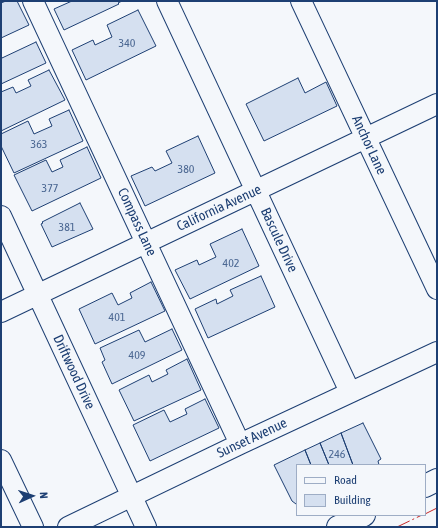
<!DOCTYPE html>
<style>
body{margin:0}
#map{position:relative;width:438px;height:528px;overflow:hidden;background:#f4f7fb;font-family:"Asap Condensed",sans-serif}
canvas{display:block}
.frame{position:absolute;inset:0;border:2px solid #1d3f73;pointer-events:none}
.legend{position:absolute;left:296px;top:464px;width:130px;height:52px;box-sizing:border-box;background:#f4f7fb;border:1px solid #9eadc5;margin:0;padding:5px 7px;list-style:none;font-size:12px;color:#1d3f73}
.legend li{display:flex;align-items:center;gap:8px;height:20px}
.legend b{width:20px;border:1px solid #9eadc5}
.north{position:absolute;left:12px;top:476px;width:40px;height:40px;-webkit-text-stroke:3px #f4f7fb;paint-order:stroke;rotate:87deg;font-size:11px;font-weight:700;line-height:16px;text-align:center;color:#1d3f73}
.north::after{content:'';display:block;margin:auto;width:14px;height:18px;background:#1d3f73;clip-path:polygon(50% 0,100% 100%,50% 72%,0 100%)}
</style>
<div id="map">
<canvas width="438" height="528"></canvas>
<div class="frame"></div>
<ul class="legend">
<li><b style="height:5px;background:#f4f7fb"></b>Road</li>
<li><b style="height:11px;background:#d5e0f0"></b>Building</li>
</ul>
<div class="north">N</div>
</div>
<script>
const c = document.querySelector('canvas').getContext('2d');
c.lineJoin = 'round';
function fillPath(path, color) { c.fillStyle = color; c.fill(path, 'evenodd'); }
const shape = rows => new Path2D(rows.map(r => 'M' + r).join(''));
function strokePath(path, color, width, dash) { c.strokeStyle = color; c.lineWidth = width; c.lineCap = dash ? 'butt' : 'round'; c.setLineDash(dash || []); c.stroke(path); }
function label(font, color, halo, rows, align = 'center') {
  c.font = font + ' "Asap Condensed",sans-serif'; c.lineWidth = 3; c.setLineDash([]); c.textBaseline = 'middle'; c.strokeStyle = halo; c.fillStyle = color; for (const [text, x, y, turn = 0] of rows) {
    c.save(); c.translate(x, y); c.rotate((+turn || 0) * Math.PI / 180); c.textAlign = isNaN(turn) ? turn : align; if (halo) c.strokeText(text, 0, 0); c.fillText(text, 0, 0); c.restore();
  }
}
const building = shape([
 [6,1,17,1,29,25,1,38,1,3,6,1],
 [72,1,122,1,118,3,119,4,64,30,54,9,72,1],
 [138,10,156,46,86,80,72,50,93,40,95,45,112,37,107,25,138,10],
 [36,42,46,63,1,84,1,56,2,58,36,42],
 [49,70,65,100,1,131,1,92,13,87,16,93,31,86,28,80,49,70],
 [298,78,305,93,326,82,337,106,264,141,246,104,298,78],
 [69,110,83,141,14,173,1,146,1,134,28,121,34,134,52,126,49,119,69,110],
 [198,136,215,173,145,206,131,176,152,167,155,171,172,163,166,151,198,136],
 [87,147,101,178,32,211,14,175,46,160,52,172,63,167,60,160,87,147],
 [80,203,93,229,52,247,41,224,43,223,42,222,80,203],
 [242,229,259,266,190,299,175,270,197,260,199,265,216,257,210,244,242,229],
 [261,276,275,307,208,338,195,309,216,299,217,304,233,296,230,290,261,276],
 [151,282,165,311,95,344,79,309,112,293,118,305,132,298,130,293,151,282],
 [172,329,182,350,112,384,102,362,105,360,100,348,139,330,145,342,172,329],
 [187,359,201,390,134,421,119,390,149,375,152,382,168,374,166,370,187,359],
 [205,399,219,428,150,461,133,425,164,410,170,422,187,414,185,409,205,399],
 [363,423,381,459,378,461,379,465,353,465,341,433,363,423],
 [341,433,353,465,329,465,320,443,341,433],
 [320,443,329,465,311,465,305,450,320,443],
 [305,450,311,465,297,465,297,503,296,504,292,501,274,465,305,450]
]);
const minor = shape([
 [33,1,240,444],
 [167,1,350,392],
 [301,1,437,289],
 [1,216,146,527],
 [1,312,437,104],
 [1,460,33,527],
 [68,527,240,444,437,352]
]);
const secondary = shape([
 [425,486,437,480],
 [338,527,364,515]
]);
const power = shape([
 [425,514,437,508],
 [397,527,422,515]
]);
const numberNames = [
 ["340",127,43],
 ["363",39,144],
 ["380",186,169],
 ["377",50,188],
 ["381",67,227],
 ["402",231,263],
 ["401",117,317],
 ["409",137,355],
 ["246",337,454]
];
const streetNames = [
 ["Anchor Lane",369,145,65],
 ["California Avenue",219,208,-25],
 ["Compass Lane",137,222,65],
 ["Bascule Drive",279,240,65],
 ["Driftwood Drive",74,372,65],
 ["Sunset Avenue",252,438,-25]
];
fillPath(building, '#d5e0f0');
strokePath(building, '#1d3f73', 1);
strokePath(minor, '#1d3f73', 22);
strokePath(secondary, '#1d3f73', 24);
strokePath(minor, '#f4f7fb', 20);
strokePath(secondary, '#f4f7fb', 22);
strokePath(power, '#c62828', 1, [14, 3, 2, 3]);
label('12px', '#4b6792', null, numberNames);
label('14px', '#1d3f73', '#f4f7fb', streetNames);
</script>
